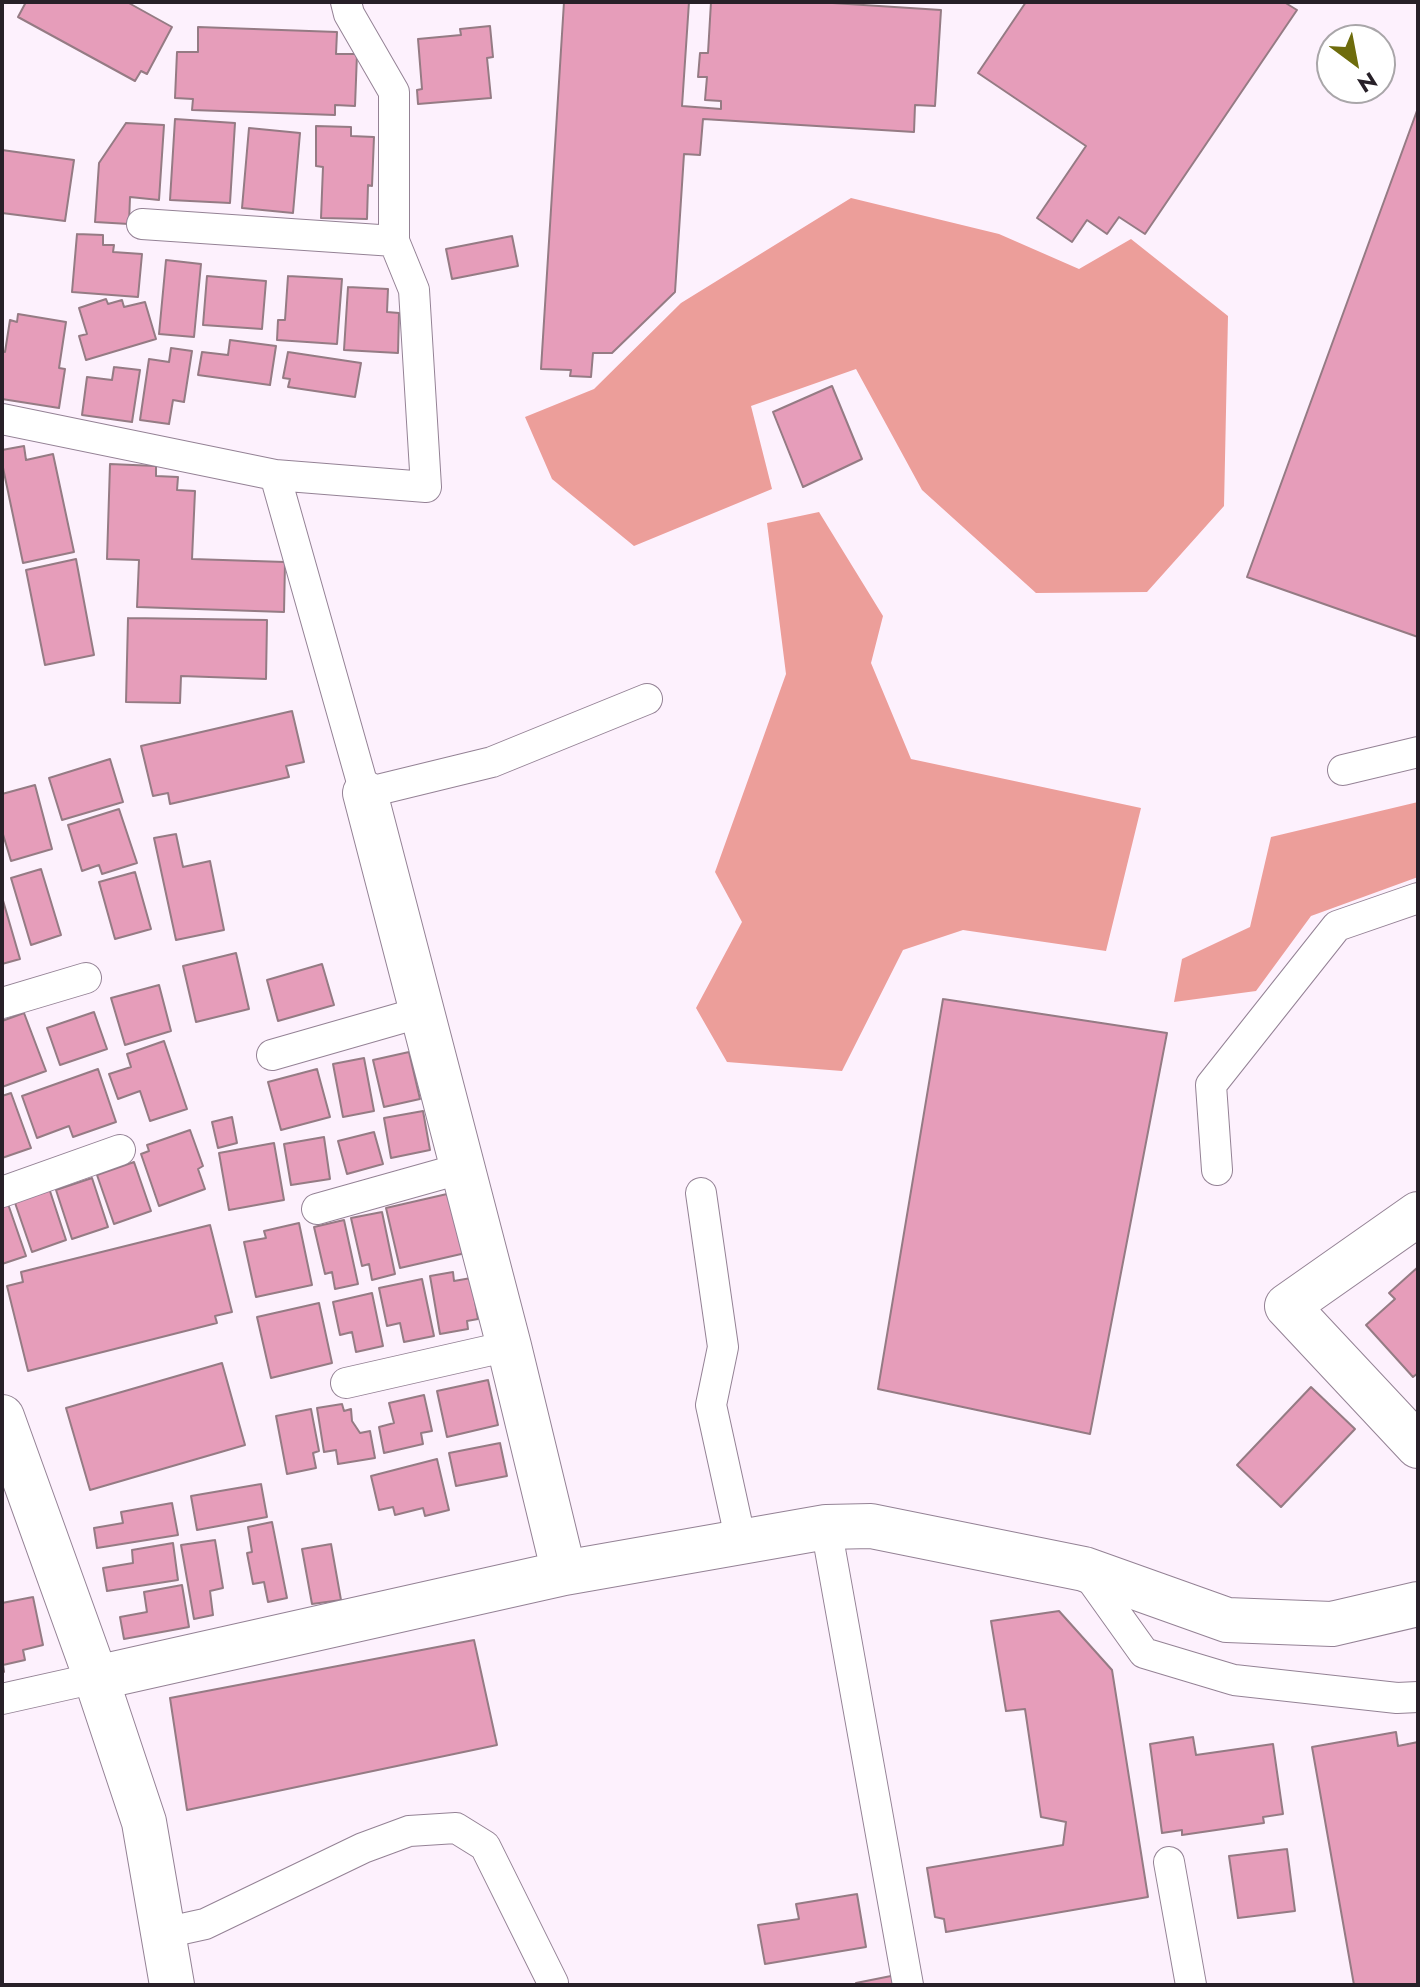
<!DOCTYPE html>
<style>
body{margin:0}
#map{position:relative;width:1420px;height:1987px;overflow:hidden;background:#fdf1fd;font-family:Jost,sans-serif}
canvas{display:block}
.frame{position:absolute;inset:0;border:4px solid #272028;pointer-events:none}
.north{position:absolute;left:1316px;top:24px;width:80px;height:80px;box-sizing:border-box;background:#fff;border:2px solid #a9a6a9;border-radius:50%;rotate:148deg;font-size:22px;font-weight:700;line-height:32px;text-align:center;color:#272028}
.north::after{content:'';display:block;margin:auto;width:28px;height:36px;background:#6e6c0c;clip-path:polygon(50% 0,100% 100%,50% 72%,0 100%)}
</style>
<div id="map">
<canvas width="1420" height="1987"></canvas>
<div class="frame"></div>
<div class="north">N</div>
</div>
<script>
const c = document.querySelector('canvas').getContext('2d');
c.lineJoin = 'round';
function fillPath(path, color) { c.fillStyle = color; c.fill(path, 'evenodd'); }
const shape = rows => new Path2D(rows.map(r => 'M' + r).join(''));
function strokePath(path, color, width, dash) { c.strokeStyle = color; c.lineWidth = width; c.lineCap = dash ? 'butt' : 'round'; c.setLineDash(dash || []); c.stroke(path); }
const forest = shape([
 [851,198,999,234,1079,269,1131,239,1228,316,1224,506,1147,592,1036,593,922,490,856,369,751,406,772,489,634,546,552,479,525,417,594,389,681,303],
 [819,512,883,616,871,663,911,759,1141,808,1106,951,963,930,903,950,842,1071,727,1062,696,1008,742,922,715,872,786,674,767,523],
 [1418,802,1418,877,1311,916,1256,991,1174,1002,1182,959,1250,927,1271,837]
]);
const building = shape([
 [26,2,127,2,172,27,147,74,141,71,135,81,18,17,26,2],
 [564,2,689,2,682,106,721,109,721,101,705,100,707,77,698,77,700,53,708,53,711,2,817,2,941,10,935,106,915,105,914,132,703,119,700,155,684,154,675,292,612,353,593,353,591,377,570,376,571,370,541,369,564,2],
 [1026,2,1284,2,1297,10,1145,234,1119,217,1107,234,1087,220,1072,242,1037,218,1086,146,978,73,1026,2],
 [490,26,493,57,487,58,491,98,418,104,417,90,422,89,418,39,461,35,460,29,490,26],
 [198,27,337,32,336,54,357,54,355,106,335,105,335,115,192,110,193,99,175,98,177,52,198,52,198,27],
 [1418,108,1418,637,1247,577,1418,108],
 [175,119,235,123,230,203,170,200,175,119],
 [126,123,164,125,159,200,130,197,129,224,95,222,99,163,126,123],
 [316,126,351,127,351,136,374,137,372,186,368,185,367,219,321,218,323,167,316,166,316,126],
 [249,128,300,133,293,213,242,208,249,128],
 [2,150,74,160,65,221,2,213,2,150],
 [77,234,103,235,103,245,114,245,113,252,142,254,138,297,72,292,77,234],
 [512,236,518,266,452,279,446,249,512,236],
 [166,260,201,264,194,337,159,334,166,260],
 [207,276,266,281,262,329,203,325,207,276],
 [288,276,342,279,337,344,277,340,278,320,285,320,288,276],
 [348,287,388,289,387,312,399,313,398,353,344,350,348,287],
 [106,299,108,304,122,300,124,307,145,302,156,339,86,360,79,336,87,334,79,308,106,299],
 [18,314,66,322,59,368,65,369,59,408,2,399,2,351,5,352,10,320,17,322,18,314],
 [230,340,276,346,270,385,198,375,202,352,228,355,230,340],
 [171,348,192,351,184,402,173,400,169,424,140,420,149,359,169,362,171,348],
 [288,352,361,363,355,397,288,387,290,379,283,378,288,352],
 [114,367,140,370,132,422,82,415,87,377,112,380,114,367],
 [832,386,862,459,803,487,773,412,832,386],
 [24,446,26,460,53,454,74,552,23,563,2,463,2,450,24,446],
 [110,464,156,466,156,476,178,477,177,490,195,491,192,559,285,562,284,612,137,607,139,560,107,559,110,464],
 [76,559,94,655,45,665,26,570,76,559],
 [128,618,267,620,266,679,181,676,180,703,126,702,128,618],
 [292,711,304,762,286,766,289,777,170,804,168,793,153,796,141,746,292,711],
 [110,759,123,802,62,820,49,778,110,759],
 [35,785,52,849,11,861,2,831,2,794,35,785],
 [119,809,137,863,102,874,99,865,82,871,68,825,119,809],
 [176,834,183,867,210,861,224,930,176,940,154,838,176,834],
 [41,869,61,935,31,945,11,878,41,869],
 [135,872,151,929,115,939,99,882,135,872],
 [2,897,20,959,2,964,2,897],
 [236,953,249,1009,196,1022,183,966,236,953],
 [322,964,334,1005,278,1021,267,980,322,964],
 [159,985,171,1031,125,1045,111,998,159,985],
 [943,999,1167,1033,1090,1434,878,1389,943,999],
 [94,1012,107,1049,60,1065,47,1028,94,1012],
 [24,1013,46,1071,2,1087,2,1021,24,1013],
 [164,1041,187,1109,150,1121,140,1091,118,1099,109,1074,131,1067,127,1054,164,1041],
 [409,1052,420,1099,384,1107,373,1060,409,1052],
 [364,1058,374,1111,343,1117,333,1064,364,1058],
 [98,1069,116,1122,73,1137,69,1126,37,1138,22,1096,98,1069],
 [317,1069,330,1117,281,1130,268,1082,317,1069],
 [11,1093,31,1148,2,1158,2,1096,11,1093],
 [423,1111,430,1150,391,1158,384,1118,423,1111],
 [232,1117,237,1143,218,1148,212,1122,232,1117],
 [190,1130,203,1166,198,1169,205,1189,159,1206,141,1154,149,1151,147,1145,190,1130],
 [374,1132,383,1164,347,1174,338,1141,374,1132],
 [324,1137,330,1179,291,1185,284,1144,324,1137],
 [274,1143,284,1200,229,1210,219,1153,274,1143],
 [134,1162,151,1211,114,1224,97,1175,134,1162],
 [92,1178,108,1227,72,1239,56,1190,92,1178],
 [49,1188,66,1240,32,1252,14,1200,49,1188],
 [447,1194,470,1252,400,1268,386,1208,447,1194],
 [8,1204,26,1256,2,1264,2,1206,8,1204],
 [382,1212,395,1274,372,1280,369,1264,362,1266,351,1218,382,1212],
 [344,1220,358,1284,335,1289,332,1272,325,1274,314,1227,344,1220],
 [299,1223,312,1285,256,1297,244,1242,266,1238,264,1231,299,1223],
 [210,1225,232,1312,215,1316,217,1323,28,1371,7,1286,23,1282,21,1272,210,1225],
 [1418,1267,1418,1373,1413,1377,1366,1325,1395,1299,1389,1293,1418,1267],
 [453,1272,454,1281,471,1278,478,1319,467,1321,468,1329,440,1334,430,1276,453,1272],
 [422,1279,434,1336,404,1342,400,1323,387,1326,379,1288,422,1279],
 [372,1293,383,1346,356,1352,352,1332,340,1335,333,1302,372,1293],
 [319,1303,332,1363,271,1378,257,1317,319,1303],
 [222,1363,245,1445,90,1490,66,1408,222,1363],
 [488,1380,498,1425,447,1437,437,1391,488,1380],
 [1311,1387,1355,1429,1281,1507,1237,1465,1311,1387],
 [424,1395,432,1431,421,1433,423,1444,384,1453,379,1427,394,1423,389,1403,424,1395],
 [342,1404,344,1411,351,1409,352,1421,360,1433,370,1431,375,1458,338,1464,336,1450,324,1452,317,1408,342,1404],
 [311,1409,319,1451,313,1453,316,1468,287,1474,276,1416,311,1409],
 [500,1443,507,1476,456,1486,449,1453,500,1443],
 [437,1459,449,1510,425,1516,423,1508,395,1515,393,1507,379,1510,371,1476,437,1459],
 [261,1484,267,1517,197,1530,191,1496,261,1484],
 [172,1503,178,1535,97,1548,94,1528,123,1523,121,1512,172,1503],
 [272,1522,287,1598,268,1602,264,1582,253,1584,247,1553,252,1552,248,1527,272,1522],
 [215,1540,223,1588,210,1591,213,1615,194,1619,181,1545,215,1540],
 [173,1543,178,1580,107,1591,103,1568,133,1563,132,1550,173,1543],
 [331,1544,341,1600,312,1604,302,1549,331,1544],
 [182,1585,189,1627,124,1639,120,1617,147,1612,144,1592,182,1585],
 [33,1597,43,1645,23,1650,25,1660,3,1665,4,1672,2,1672,2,1603,33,1597],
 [1059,1611,1112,1670,1148,1897,946,1932,944,1919,935,1917,927,1868,1063,1845,1066,1822,1041,1817,1025,1709,1006,1711,991,1621,1059,1611],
 [474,1640,497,1745,187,1810,170,1698,474,1640],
 [1396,1732,1398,1746,1418,1742,1418,1985,1354,1985,1312,1747,1396,1732],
 [1193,1737,1196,1755,1273,1744,1283,1814,1263,1817,1264,1823,1182,1835,1182,1830,1162,1833,1150,1744,1193,1737],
 [1287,1849,1295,1911,1238,1918,1229,1856,1287,1849],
 [857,1894,866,1947,765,1964,758,1925,799,1919,796,1904,857,1894],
 [901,1974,903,1985,856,1985,856,1983,901,1974]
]);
const lane = shape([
 [142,224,394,241],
 [2,419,275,475,426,487,414,290,394,241,394,92,349,14,346,2],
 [275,475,365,793,492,762,647,699],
 [1343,770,1418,752],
 [2,1003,86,978],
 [272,1055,422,1012],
 [1217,1170,1211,1085,1337,926,1418,898],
 [2,1192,120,1150],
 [701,1193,723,1347,711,1405,741,1542],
 [317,1209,463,1168],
 [346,1383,509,1346],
 [826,1527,908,1985],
 [1084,1569,1144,1653,1234,1680,1397,1698,1418,1697],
 [2,1699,96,1678],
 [1169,1862,1191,1985],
 [164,1933,205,1924,363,1848,409,1831,456,1828,485,1846,553,1983]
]);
const street = shape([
 [365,793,509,1346,564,1573],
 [1418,1214,1287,1306,1418,1446],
 [2,1417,96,1678,144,1822,172,1985],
 [96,1678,564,1573,826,1527,871,1526,1084,1569,1227,1620,1332,1624,1418,1604]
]);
fillPath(forest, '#ec9e9a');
fillPath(building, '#e69dba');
strokePath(building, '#957b84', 2);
strokePath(lane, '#948295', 32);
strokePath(street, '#948295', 46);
strokePath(lane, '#fff', 30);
strokePath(street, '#fff', 44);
</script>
